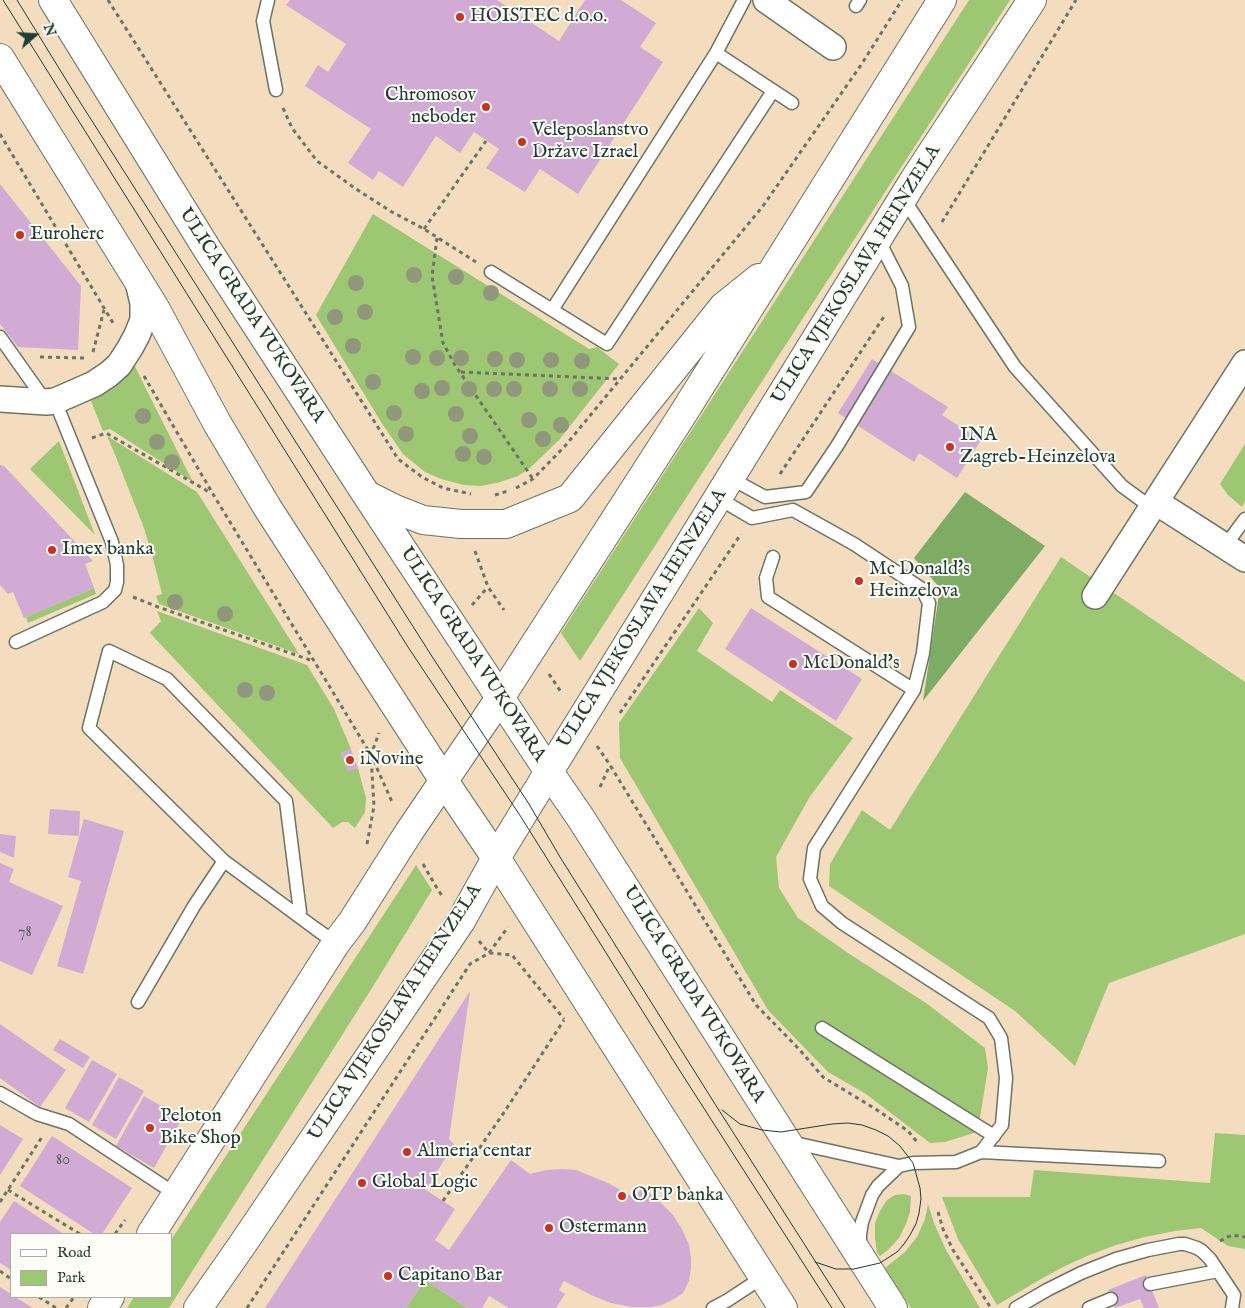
<!DOCTYPE html>
<meta charset="utf-8">
<style>
body{margin:0}
#map{position:relative;width:1245px;height:1308px;overflow:hidden;background:#f4dcbe;font-family:"IM FELL English",serif}
canvas{display:block}
.legend{position:absolute;left:10px;top:1233px;width:162px;height:65px;box-sizing:border-box;background:#fdfcf7;border:1px solid #a4b0a9;margin:0;padding:6px 9px;list-style:none;font-size:15px;color:#1f3d34}
.legend li{display:flex;align-items:center;gap:10px;height:25px}
.legend b{width:25px;border:1px solid #a4b0a9}
.north{position:absolute;left:10px;top:10px;width:50px;height:50px;-webkit-text-stroke:4px #fdfcf7;paint-order:stroke;rotate:71deg;font-size:14px;font-weight:700;line-height:20px;text-align:center;color:#1f3d34}
.north::after{content:'';display:block;margin:auto;width:18px;height:22px;background:#1f3d34;clip-path:polygon(50% 0,100% 100%,50% 72%,0 100%)}
</style>
<div id="map">
<canvas width="1245" height="1308"></canvas>
<ul class="legend">
<li><b style="height:6px;background:#fff"></b>Road</li>
<li><b style="height:14px;background:#9ec773"></b>Park</li>
</ul>
<div class="north">N</div>
</div>
<script>
const c = document.querySelector('canvas').getContext('2d');
c.lineJoin = 'round';
function fillPath(path, color) { c.fillStyle = color; c.fill(path, 'evenodd'); }
const shape = rows => new Path2D(rows.map(r => 'M' + r).join(''));
function strokePath(path, color, width, dash) { c.strokeStyle = color; c.lineWidth = width; c.lineCap = dash ? 'butt' : 'round'; c.setLineDash(dash || []); c.stroke(path); }
function label(font, color, halo, rows, align = 'center') {
  c.font = font + ' "IM FELL English",serif'; c.lineWidth = 4; c.setLineDash([]); c.textBaseline = 'middle'; c.strokeStyle = halo; c.fillStyle = color; for (const [text, x, y, turn = 0] of rows) {
    c.save(); c.translate(x, y); c.rotate((+turn || 0) * Math.PI / 180); c.textAlign = isNaN(turn) ? turn : align; if (halo) c.strokeText(text, 0, 0); c.fillText(text, 0, 0); c.restore();
  }
}
const green = shape([
 [969,0,1010,0,580,661,561,633],
 [373,214,589,349,597,347,619,364,559,440,530,468,518,476,497,483,480,486,464,485,441,479,425,472,403,454,381,422,316,315],
 [134,364,144,385,193,482,110,429,103,431,91,401],
 [107,436,197,492,299,654,159,604,156,596,162,594,152,555,144,528,114,452],
 [59,441,95,535,30,469],
 [1245,444,1245,501,1242,507,1228,495,1220,484],
 [1061,557,1245,682,1245,934,1109,983,1075,1066,1015,1011,829,886,830,864,862,810,890,830],
 [94,588,96,594,28,623,26,617],
 [699,608,713,623,697,651,772,702,780,690,853,738,809,798,776,857,779,888,798,918,851,955,926,1003,985,1048,988,1068,980,1118,974,1133,945,1142,930,1143,866,1094,828,1072,768,1010,620,758,619,723],
 [157,611,307,665,334,709,351,749,341,753,348,771,358,768,366,798,365,812,355,828,348,822,342,822,333,828,150,633,161,621],
 [416,865,432,890,377,980,169,1308,127,1308,134,1297,171,1297,171,1240],
 [1215,1133,1245,1135,1245,1249,1228,1246,1201,1228,1175,1231,1145,1237,1116,1245,1087,1256,1063,1267,1041,1279,997,1305,958,1239,942,1197,1030,1197,1034,1170,1210,1183],
 [904,1194,911,1196,910,1212,906,1224,899,1238,888,1250,880,1256,877,1253,875,1238,875,1223,880,1211,887,1200,895,1195],
 [928,1204,934,1223,946,1250,980,1308,911,1308,885,1268,905,1252,917,1237,925,1219],
 [425,1280,468,1308,406,1308]
]);
const forest = shape([
 [965,492,1045,546,923,701,940,588,914,558]
]);
const building = shape([
 [290,0,497,0,559,41,585,0,621,0,656,23,640,47,663,62,578,194,540,169,525,192,486,168,499,149,474,132,460,153,436,136,403,187,379,171,373,180,348,163,371,129,305,86,318,65,328,72,346,44,286,5],
 [0,184,81,286,78,350,18,347,0,324],
 [872,359,948,407,942,415,981,440,957,478,919,453,914,462,838,413],
 [0,465,4,466,93,561,85,564,94,588,24,618,13,592,8,594,0,585],
 [751,608,862,679,836,721,725,649],
 [351,749,358,768,348,772,341,753],
 [50,809,80,811,79,836,48,834],
 [84,819,124,831,83,974,57,966,81,881,68,877],
 [0,834,16,836,14,858,0,852],
 [0,863,14,869,9,882,63,906,32,975,0,961],
 [470,991,449,1139,454,1144,426,1190,455,1209,435,1240,449,1250,511,1160,530,1174,546,1170,562,1169,576,1170,608,1183,635,1198,642,1187,660,1202,673,1215,682,1229,689,1245,691,1258,691,1268,689,1281,683,1293,674,1299,662,1305,650,1307,632,1307,611,1303,591,1295,564,1281,559,1290,565,1294,556,1308,509,1308,489,1296,482,1308,468,1308,425,1280,406,1308,265,1308],
 [0,1024,66,1070,40,1107,0,1078],
 [60,1039,90,1057,83,1068,53,1050],
 [92,1060,117,1074,89,1122,65,1108],
 [119,1077,144,1091,116,1139,92,1125],
 [144,1096,182,1118,154,1168,116,1146],
 [0,1125,23,1139,0,1175],
 [52,1136,132,1188,102,1234,94,1234,20,1186],
 [14,1201,64,1234,11,1234,11,1270,0,1263,0,1222],
 [1146,1275,1159,1308,1144,1308,1140,1299,1115,1308,1108,1290],
 [0,1287,11,1294,11,1297,15,1297,33,1308,0,1308]
]);
const path = shape([
 [108,0,398,459,422,477,443,488,471,494],
 [283,108,292,128,317,161,356,189,392,212,424,229,476,262],
 [0,134,113,323],
 [942,222,1076,0],
 [424,229,486,141],
 [437,238,432,276,443,343,455,365,533,479],
 [93,352,104,310],
 [40,357,84,358],
 [461,372,620,379],
 [144,376,213,494,371,755,393,804],
 [92,438,106,433,211,493],
 [780,474,885,315],
 [516,488,533,479,565,446,763,206,861,65,902,0],
 [495,495,508,491],
 [475,551,488,587,504,610],
 [133,597,158,607,313,661],
 [472,605,488,587],
 [549,674,561,692],
 [620,713,741,534],
 [597,746,610,765,756,1005,799,1049,823,1077,877,1110,908,1131,918,1143],
 [600,787,610,765],
 [367,844,374,806,371,755,379,733],
 [423,864,438,890,443,897],
 [479,941,489,953,512,955,564,1019],
 [8,1190,80,1234],
 [443,1201,505,1111,564,1020],
 [0,1202,42,1137],
 [938,1212,943,1229,953,1250,991,1308],
 [115,1234,125,1220],
 [1220,1241,1232,1235,1245,1237],
 [0,1271,11,1279],
 [39,1297,56,1308],
 [66,1308,74,1297],
 [247,1308,470,964,489,953,508,927]
]);
const service = shape([
 [268,0,263,21,276,90],
 [856,6,860,0],
 [716,53,792,103],
 [903,198,1015,367,1122,486,1152,508],
 [491,272,607,344,773,91],
 [552,310,716,53,744,0],
 [0,337,46,402],
 [730,478,765,497,806,492,837,446,909,327,902,286,878,239],
 [718,498,752,518,793,510,854,544,922,589,929,603,923,653,914,690,814,848,810,879,822,906,842,923,989,1018,1001,1038,1006,1078,1002,1125,981,1152],
 [1225,546,1245,519],
 [773,557,766,578,768,597,914,690],
 [16,642,103,602,115,590,117,582,117,565,112,542,55,401],
 [297,914,300,912,286,801,167,679,109,651,89,728,224,861,316,929,336,943],
 [138,1002,194,906,224,861],
 [822,1028,994,1136],
 [0,1093,37,1114,69,1124,177,1195],
 [790,1142,899,1166,878,1186,872,1195,862,1222,860,1234,860,1247],
 [899,1166,913,1163,956,1162,981,1152,1159,1161],
 [1150,1284,1218,1271],
 [713,1308,728,1300,763,1277],
 [1016,1308,1047,1290,1081,1273,1116,1259,1148,1250,1179,1244,1185,1244,1197,1248,1202,1251,1210,1259,1234,1295,1232,1308],
 [1089,1308,1111,1299]
]);
const minor = shape([
 [766,0,833,47],
 [0,399,46,402,55,401,94,384,109,374,119,365,130,348,137,335,143,320,143,303,138,282],
 [1156,502,1245,559],
 [1095,596,1245,363]
]);
const tertiary = shape([
 [549,772,580,817,893,1308],
 [496,858,783,1308]
]);
const secondary = shape([
 [53,0,207,249,366,494,549,772],
 [0,58,155,308,217,423,267,507,444,781,496,858],
 [367,495,395,509,423,520,461,524,506,524,570,498,723,307,759,278],
 [151,1234,336,943,352,922,409,832,500,698,681,417,942,0],
 [102,1308,110,1297],
 [198,1308,240,1248,461,921,496,858,529,804,914,180,1032,0]
]);
const tram = shape([
 [3,0,408,647,521,817,680,1071,832,1308],
 [17,0,73,91,433,658,529,804,560,857,715,1104,845,1308],
 [722,1110,740,1124,762,1130,781,1132,832,1124,848,1123,862,1125,876,1130,888,1136,900,1146,913,1163,920,1188,921,1199,919,1213,916,1224,910,1235,904,1244,897,1252,880,1263,854,1269,836,1269,815,1262]
]);
const trees = [
 [414,275],
 [456,277],
 [356,283],
 [491,293],
 [365,312],
 [335,317],
 [353,346],
 [413,357],
 [437,358],
 [461,358],
 [495,359],
 [517,360],
 [551,360],
 [582,361],
 [373,382],
 [442,388],
 [469,389],
 [494,389],
 [514,389],
 [550,389],
 [580,389],
 [422,391],
 [394,413],
 [456,414],
 [143,416],
 [529,420],
 [561,425],
 [406,434],
 [470,436],
 [543,439],
 [157,442],
 [463,454],
 [484,457],
 [172,462],
 [175,602],
 [225,614],
 [245,690],
 [267,693]
];
const markers = [
 [460,17,5,"#c8321e"],
 [486,107,5,"#c8321e"],
 [522,142,5,"#c8321e"],
 [20,235,5,"#c8321e"],
 [950,447,5,"#c8321e"],
 [52,550,5,"#c8321e"],
 [859,581,5,"#c8321e"],
 [793,664,5,"#c8321e"],
 [350,760,5,"#c8321e"],
 [150,1128,5,"#c8321e"],
 [407,1152,5,"#c8321e"],
 [362,1183,5,"#c8321e"],
 [622,1196,5,"#c8321e"],
 [549,1228,5,"#c8321e"],
 [388,1276,5,"#c8321e"]
];
const numberNames = [
 ["78",25,933],
 ["80",63,1161]
];
const poiNames = [
 ["HOISTEC d.o.o.",470,17],
 ["Chromosov",476,96,"right"],
 ["neboder",476,118,"right"],
 ["Veleposlanstvo",532,131],
 ["Države Izrael",532,153],
 ["Euroherc",30,235],
 ["INA",960,436],
 ["Zagreb-Heinzelova",960,458],
 ["Imex banka",62,550],
 ["Mc Donald's",869,570],
 ["Heinzelova",869,592],
 ["McDonald's",803,664],
 ["iNovine",360,760],
 ["Peloton",160,1117],
 ["Bike Shop",160,1139],
 ["Almeria centar",417,1152],
 ["Global Logic",372,1183],
 ["OTP banka",632,1196],
 ["Ostermann",559,1228],
 ["Capitano Bar",398,1276]
];
const streetNames = [
 ["ULICA VJEKOSLAVA HEINZELA",857,275,-58],
 ["ULICA GRADA VUKOVARA",251,316,57],
 ["ULICA VJEKOSLAVA HEINZELA",643,619,-58],
 ["ULICA GRADA VUKOVARA",472,655,57],
 ["ULICA GRADA VUKOVARA",693,995,58],
 ["ULICA VJEKOSLAVA HEINZELA",396,1013,-57]
];
fillPath(green, '#9ec773');
fillPath(forest, '#7eac65');
fillPath(building, '#d1abd4');
strokePath(service, '#6a7564', 15);
strokePath(minor, '#6a7564', 28);
strokePath(tertiary, '#6a7564', 30);
strokePath(secondary, '#6a7564', 30);
strokePath(path, '#6a7564', 3, [4, 4]);
strokePath(service, '#fff', 12);
strokePath(minor, '#fff', 25);
strokePath(tertiary, '#fff', 28);
strokePath(secondary, '#fff', 28);
strokePath(tram, '#1f3d34', 1);
c.fillStyle = '#90987b';
for (const [x, y] of trees) { c.beginPath(); c.arc(x, y, 8, 0, 2 * Math.PI); c.fill(); }
for (const [x, y, r, color] of markers) { const dot = new Path2D(); dot.arc(x, y, r, 0, 2 * Math.PI); c.fillStyle = color; c.fill(dot); strokePath(dot, '#fdfcf7', 2); }
label('16px', '#4c585c', null, numberNames);
label('19px', '#1f3d34', '#fdfcf7', poiNames, 'left');
label('19px', '#1f3d34', '#fdfcf7', streetNames);
</script>
